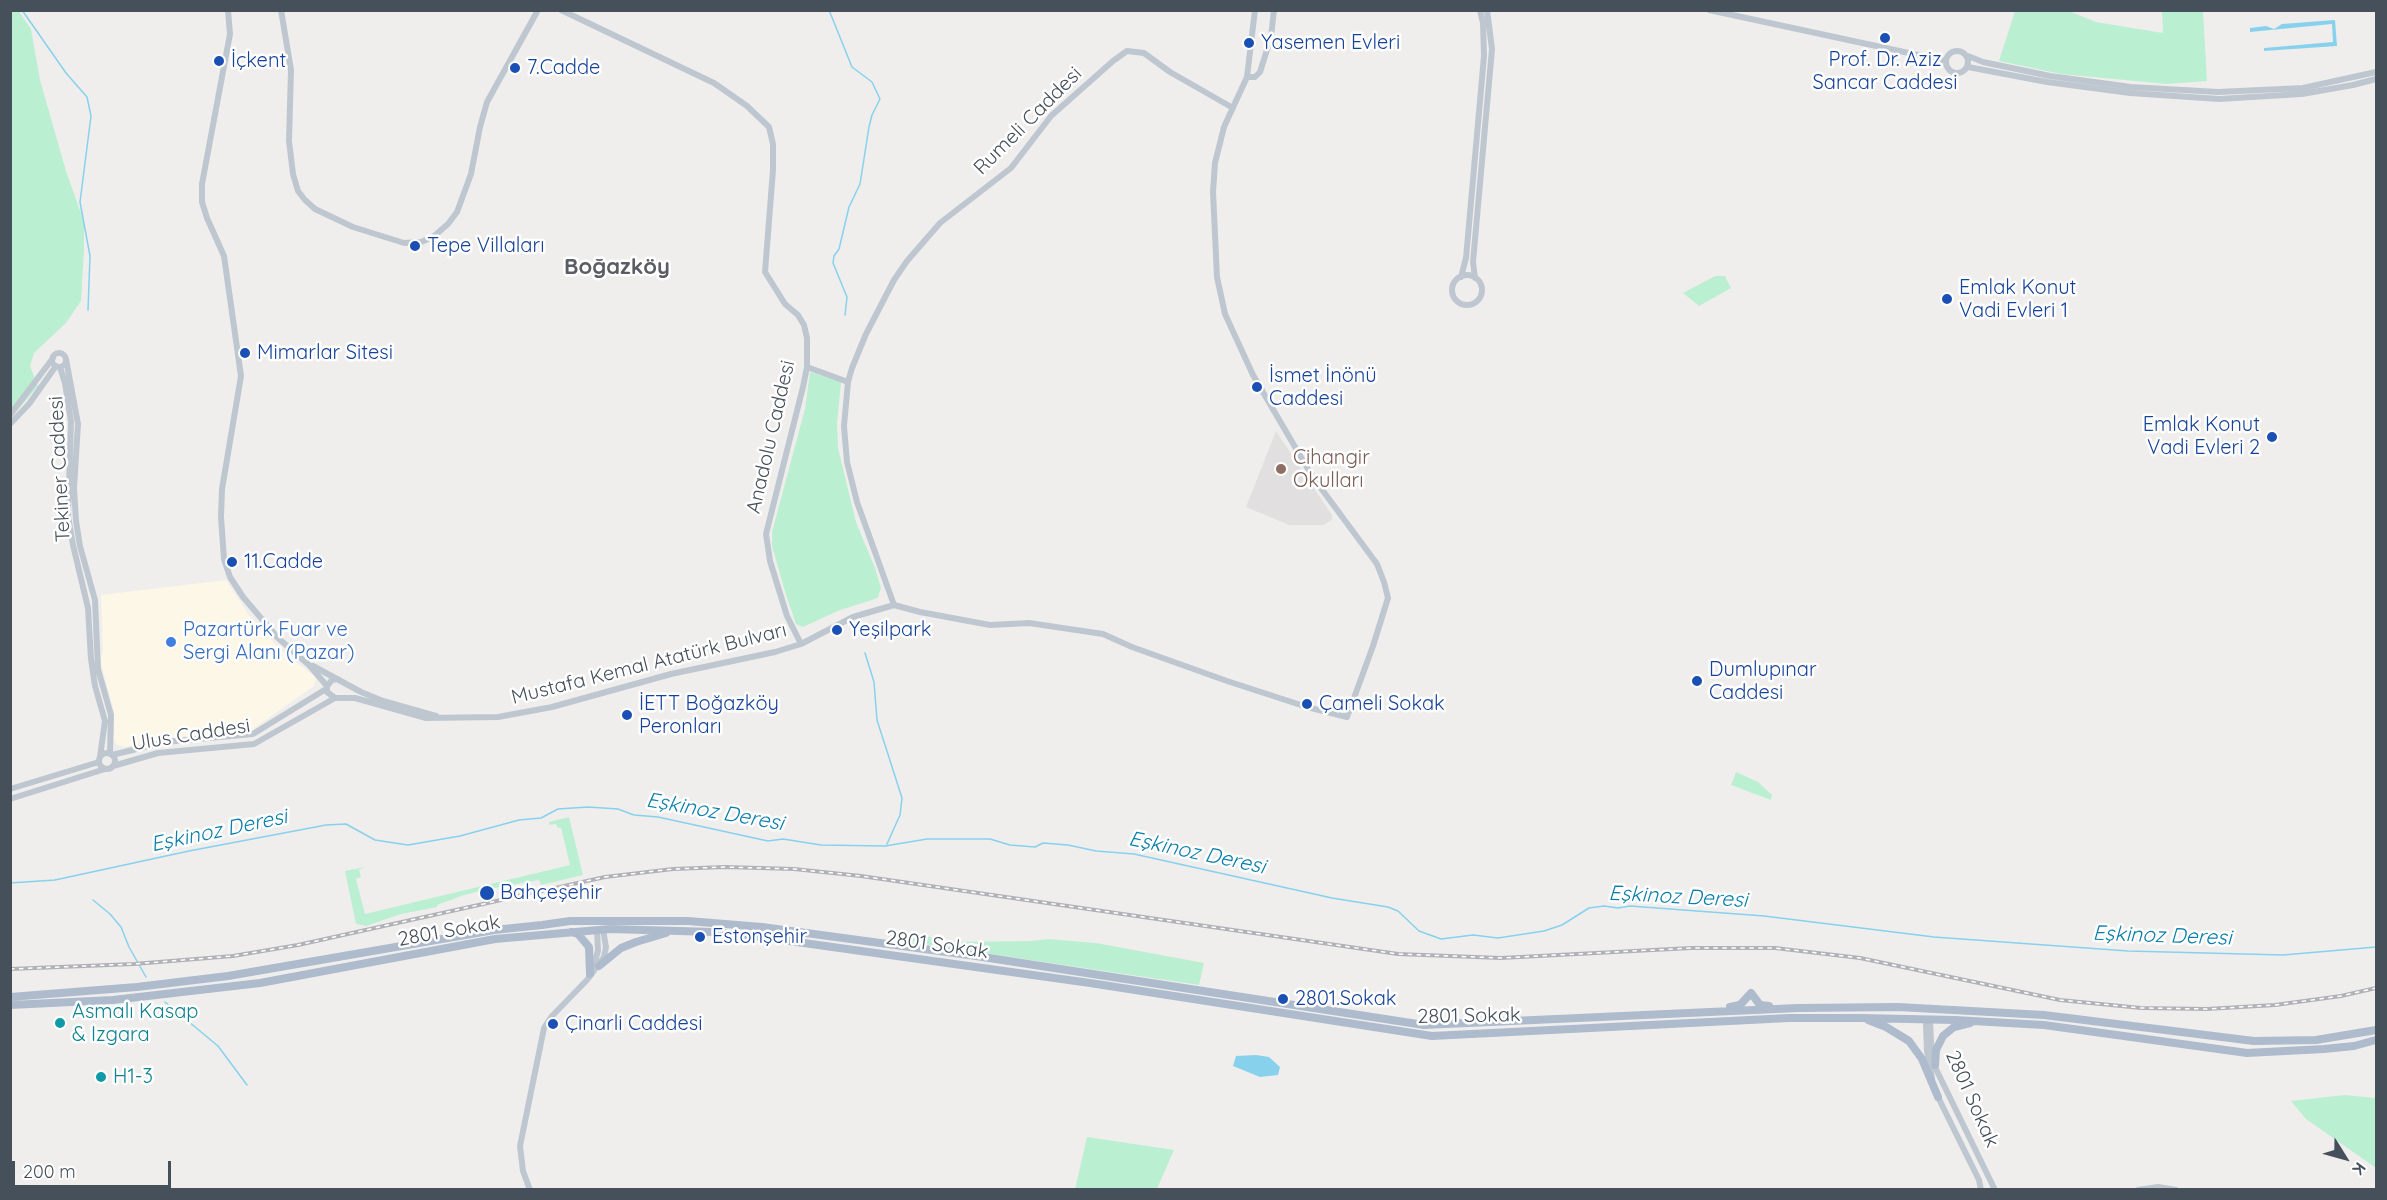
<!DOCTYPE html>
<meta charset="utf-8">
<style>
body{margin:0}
#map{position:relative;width:2387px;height:1200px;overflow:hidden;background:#f0eeed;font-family:Quicksand,sans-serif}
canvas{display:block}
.frame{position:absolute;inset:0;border:12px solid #46505b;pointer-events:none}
.north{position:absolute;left:2315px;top:1128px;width:60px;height:60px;-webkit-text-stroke:4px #fff;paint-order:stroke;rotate:127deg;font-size:16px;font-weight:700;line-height:24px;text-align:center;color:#46505b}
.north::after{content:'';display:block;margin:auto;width:21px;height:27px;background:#46505b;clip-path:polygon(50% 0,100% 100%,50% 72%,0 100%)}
.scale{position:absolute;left:12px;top:1161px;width:159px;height:27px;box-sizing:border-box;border:3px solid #46505b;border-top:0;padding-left:8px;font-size:18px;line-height:21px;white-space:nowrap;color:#46505b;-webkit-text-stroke:4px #fff;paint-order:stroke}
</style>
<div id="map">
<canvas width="2387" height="1200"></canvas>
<div class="frame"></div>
<div class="north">K</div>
<div class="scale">200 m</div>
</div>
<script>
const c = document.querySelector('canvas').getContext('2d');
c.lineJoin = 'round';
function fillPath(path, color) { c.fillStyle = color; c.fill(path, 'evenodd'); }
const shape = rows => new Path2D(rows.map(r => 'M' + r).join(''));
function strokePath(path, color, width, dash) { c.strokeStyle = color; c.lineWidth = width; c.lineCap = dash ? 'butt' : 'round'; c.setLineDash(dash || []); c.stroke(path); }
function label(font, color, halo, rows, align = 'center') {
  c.font = font + ' Quicksand,sans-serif'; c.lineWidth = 5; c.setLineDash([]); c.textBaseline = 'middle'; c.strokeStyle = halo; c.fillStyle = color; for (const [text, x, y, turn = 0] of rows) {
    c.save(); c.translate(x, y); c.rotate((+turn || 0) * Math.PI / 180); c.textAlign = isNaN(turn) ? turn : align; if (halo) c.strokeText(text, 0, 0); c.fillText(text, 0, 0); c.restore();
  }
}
const commercial = shape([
 [226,580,248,614,278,647,314,676,316,679,314,686,250,731,164,738,124,747,116,744,114,739,114,712,100,660,103,652,101,595]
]);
const education = shape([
 [1276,431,1332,515,1332,520,1323,525,1289,525,1246,507]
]);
const green = shape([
 [18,10,31,29,40,80,66,171,84,222,84,249,81,301,66,323,34,353,30,366,38,386,11,418,10,11],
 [2015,11,2069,11,2096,22,2163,33,2162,11,2203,11,2207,81,2167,84,2061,74,1999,61],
 [1715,276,1725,276,1731,288,1699,306,1683,293],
 [810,372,841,382,837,424,838,448,856,522,875,568,881,588,878,597,875,599,840,610,803,627,796,624,786,595,772,546,772,532,805,409],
 [1736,772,1758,782,1772,795,1771,800,1731,785],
 [569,817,583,875,541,885,539,880,489,889,464,895,437,905,437,907,401,914,366,926,356,924,345,871,365,867,359,870,361,877,356,879,365,914,570,865,561,828,558,828,556,824,549,825,549,822],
 [910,933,954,942,1031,941,1049,939,1096,943,1204,963,1199,985,909,942],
 [2345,1095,2376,1098,2376,1168,2306,1119,2291,1101],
 [1087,1137,1174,1150,1157,1189,1075,1189]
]);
const water = shape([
 [2335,20,2337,46,2264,51,2264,48,2333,42,2332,24,2250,32,2250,28,2266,26,2274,29,2282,24],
 [1256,1055,1269,1057,1280,1067,1278,1075,1260,1077,1233,1066,1236,1056]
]);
const stream = shape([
 [22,10,66,73,87,97,91,116,80,202,90,256,88,310],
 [829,10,852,67,872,82,880,99,872,115,869,127,860,184,849,207,839,249,834,256,833,263,847,297,845,315],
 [865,653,874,682,877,720,902,798,900,815,887,844],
 [10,883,55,880,189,851,326,825,346,824,375,840,408,845,460,836,519,820,541,818,558,809,588,807,618,809,634,815,658,817,768,841,783,839,821,845,885,846,927,839,990,839,1010,845,1035,847,1043,843,1068,845,1096,851,1134,854,1332,898,1388,907,1398,911,1419,931,1441,939,1473,935,1498,938,1544,931,1562,925,1589,908,1604,906,1618,908,1630,906,1764,916,1934,937,2128,951,2283,955,2376,947],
 [93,900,110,914,121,927,129,947,146,977],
 [165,1002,218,1046,247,1085]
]);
const minor = shape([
 [228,10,230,34,202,184,202,202,207,218,224,256,241,376,222,489,221,517,224,559,230,577,243,597,278,638,309,665,327,686],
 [281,10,291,70,289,141,293,174,298,191,305,200,315,209,353,227,404,243,421,242,433,237,448,224,457,212,471,174,480,127,487,102,538,10],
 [561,10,714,83,747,106,769,127,773,144,773,170,765,272,785,304,798,315,804,325,807,338,807,367,803,387,766,534,770,561,787,616,801,644],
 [1709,10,1946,61],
 '1946 62a11 11 0 1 1 22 0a11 11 0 1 1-22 0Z',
 [1968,56,1983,62,2050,76,2131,87,2218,92,2303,88,2376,72],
 [1968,67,2047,82,2130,93,2219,99,2302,94,2353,85,2376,79],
 [1247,77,1255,77,1260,72,1271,37,1274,10],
 '1452 290a15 15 0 1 1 30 0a15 15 0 1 1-30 0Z',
 [1461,277,1466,258,1484,56,1483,23,1480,10],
 [1475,278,1473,262,1492,49,1487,10],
 '52 360a7 7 0 1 1 14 0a7 7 0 1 1-14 0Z',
 [66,359,78,424,74,488,76,521,80,546,95,600,98,669,111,715,110,754],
 [60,367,65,383,71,422,68,516,73,545,88,608,91,659,95,686,105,721,100,757],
 [807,367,848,382],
 [10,415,53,358],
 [10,424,29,404,56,366],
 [894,605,857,502,847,462,844,426,848,382,852,368,866,334,894,280,907,261,940,223,1011,168,1051,116,1113,61,1127,51,1144,53,1170,72,1233,108],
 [313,666,361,692,383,701,436,716],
 [338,679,332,680,327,686,327,692,335,698,355,698,426,718,498,717,552,707,671,674,775,652,801,644,853,617,894,605,920,612,990,625,1029,623,1103,634,1132,647,1227,681,1307,707,1347,717,1373,646,1388,598,1384,582,1377,564,1312,476,1253,375,1225,314,1217,277,1213,192,1215,163,1224,127,1247,77,1255,10],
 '99 761a8 8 0 1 1 16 0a8 8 0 1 1-16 0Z',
 [112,755,165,742,253,734,326,689],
 [113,766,158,753,254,744,335,698],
 [10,789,99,762],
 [10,799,105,769],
 [592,970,598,951,597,930],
 [1930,1019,1931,1043,1935,1067,1995,1190],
 [1926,1025,1927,1051,1932,1078],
 [1936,1093,1979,1180,1981,1190],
 [530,1190,523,1171,520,1146,544,1028,552,1016,587,980,604,957,606,947,603,929],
 [2138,1190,2158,1187,2176,1190]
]);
const major = shape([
 [571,932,578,934,589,947,590,974],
 [599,966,621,948,636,942,666,933],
 [10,997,137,987,228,976,494,930,542,925,570,921,688,921,762,927,976,956,1424,1025,1798,1008,1898,1007,2044,1015,2254,1041,2316,1040,2376,1030],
 [10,1005,113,1000,260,983,495,939,610,929,713,932,768,938,1090,983,1432,1036,1789,1018,1861,1018,1955,1020,2044,1025,2247,1053,2324,1049,2354,1046,2376,1040],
 [1730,1007,1740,1005,1751,993,1760,1005,1769,1006],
 [1868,1020,1886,1027,1909,1041,1922,1059,1938,1097],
 [1935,1065,1936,1050,1943,1036,1954,1027,1970,1023]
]);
const rail = shape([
 [10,969,134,964,233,956,298,945,605,877,673,869,725,867,794,869,861,876,1398,954,1501,958,1691,948,1775,948,1860,958,2060,1000,2141,1008,2207,1009,2275,1005,2341,996,2376,988]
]);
const markers = [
 [1885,38,6,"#1a4fb4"],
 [1249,43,6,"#1a4fb4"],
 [219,61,6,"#1a4fb4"],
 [515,68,6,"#1a4fb4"],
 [415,246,6,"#1a4fb4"],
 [1947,299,6,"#1a4fb4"],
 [245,353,6,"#1a4fb4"],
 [1257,387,6,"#1a4fb4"],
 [2272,437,6,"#1a4fb4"],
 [1281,469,6,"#8d6e63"],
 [232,562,6,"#1a4fb4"],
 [837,630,6,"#1a4fb4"],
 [171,642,6,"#3f7fe0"],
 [1697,681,6,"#1a4fb4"],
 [1307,704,6,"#1a4fb4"],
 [627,715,6,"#1a4fb4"],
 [487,893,8,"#1a4fb4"],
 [700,937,6,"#1a4fb4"],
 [1283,999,6,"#1a4fb4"],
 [60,1023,6,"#0f9aa8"],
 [553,1024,6,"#1a4fb4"],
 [101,1077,6,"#0f9aa8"]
];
const transitNames = [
 ["Yasemen Evleri",1261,43],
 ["Prof. Dr. Aziz",1885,60,"center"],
 ["Sancar Caddesi",1885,83,"center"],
 ["İçkent",231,61],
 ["7.Cadde",527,68],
 ["Tepe Villaları",427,246],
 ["Emlak Konut",1959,288],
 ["Vadi Evleri 1",1959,311],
 ["Mimarlar Sitesi",257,353],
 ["İsmet İnönü",1269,376],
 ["Caddesi",1269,399],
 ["Emlak Konut",2260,425,"right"],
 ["Vadi Evleri 2",2260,448,"right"],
 ["11.Cadde",244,562],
 ["Yeşilpark",849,630],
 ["Dumlupınar",1709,670],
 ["Caddesi",1709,693],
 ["İETT Boğazköy",639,704],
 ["Peronları",639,727],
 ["Çameli Sokak",1319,704],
 ["Bahçeşehir",500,893],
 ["Estonşehir",712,937],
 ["2801.Sokak",1295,999],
 ["Çinarli Caddesi",565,1024]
];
const streetNames = [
 ["Rumeli Caddesi",1028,121,-45],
 ["Anadolu Caddesi",771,437,-77],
 ["Tekiner Caddesi",60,469,-93],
 ["Mustafa Kemal Atatürk Bulvarı",649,664,-14],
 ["Ulus Caddesi",191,735,-9],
 ["2801 Sokak",449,931,-10],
 ["2801 Sokak",937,945,8],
 ["2801 Sokak",1469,1016,-1],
 ["2801 Sokak",1972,1099,66]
];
const educationNames = [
 ["Cihangir",1293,458],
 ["Okulları",1293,481]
];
const shopNames = [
 ["Pazartürk Fuar ve",183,630],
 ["Sergi Alanı (Pazar)",183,653]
];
const cultureNames = [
 ["Asmalı Kasap",72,1012],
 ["& Izgara",72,1035],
 ["H1-3",113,1077]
];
const waterNames = [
 ["Eşkinoz Deresi",715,812,10],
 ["Eşkinoz Deresi",219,831,-12],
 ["Eşkinoz Deresi",1197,853,12],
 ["Eşkinoz Deresi",1678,897,3],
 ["Eşkinoz Deresi",2162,936,2]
];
const quarterNames = [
 ["Boğazköy",617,267]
];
fillPath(commercial, '#fcf7e6');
fillPath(education, '#e1dfdf');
fillPath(green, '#bbefd2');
fillPath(water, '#87d1ed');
strokePath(stream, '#87d1ed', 1.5);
strokePath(minor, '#bec7d0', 6);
strokePath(major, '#adbbcd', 8);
strokePath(rail, '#b0b2b8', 4);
strokePath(rail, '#fff', 1.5, [4.5]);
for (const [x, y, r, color] of markers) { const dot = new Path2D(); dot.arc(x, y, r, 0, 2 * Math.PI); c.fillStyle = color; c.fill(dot); strokePath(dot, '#fff', 2); }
label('20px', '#164399', '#fff', transitNames, 'left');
label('20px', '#46505b', '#fff', streetNames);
label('20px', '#785e54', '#fff', educationNames, 'left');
label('20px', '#366cbe', '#fff', shopNames, 'left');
label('20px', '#0d838f', '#fff', cultureNames, 'left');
label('italic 21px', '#0a7eaa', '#fff', waterNames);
label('bold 22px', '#5a5d63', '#fff', quarterNames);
</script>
